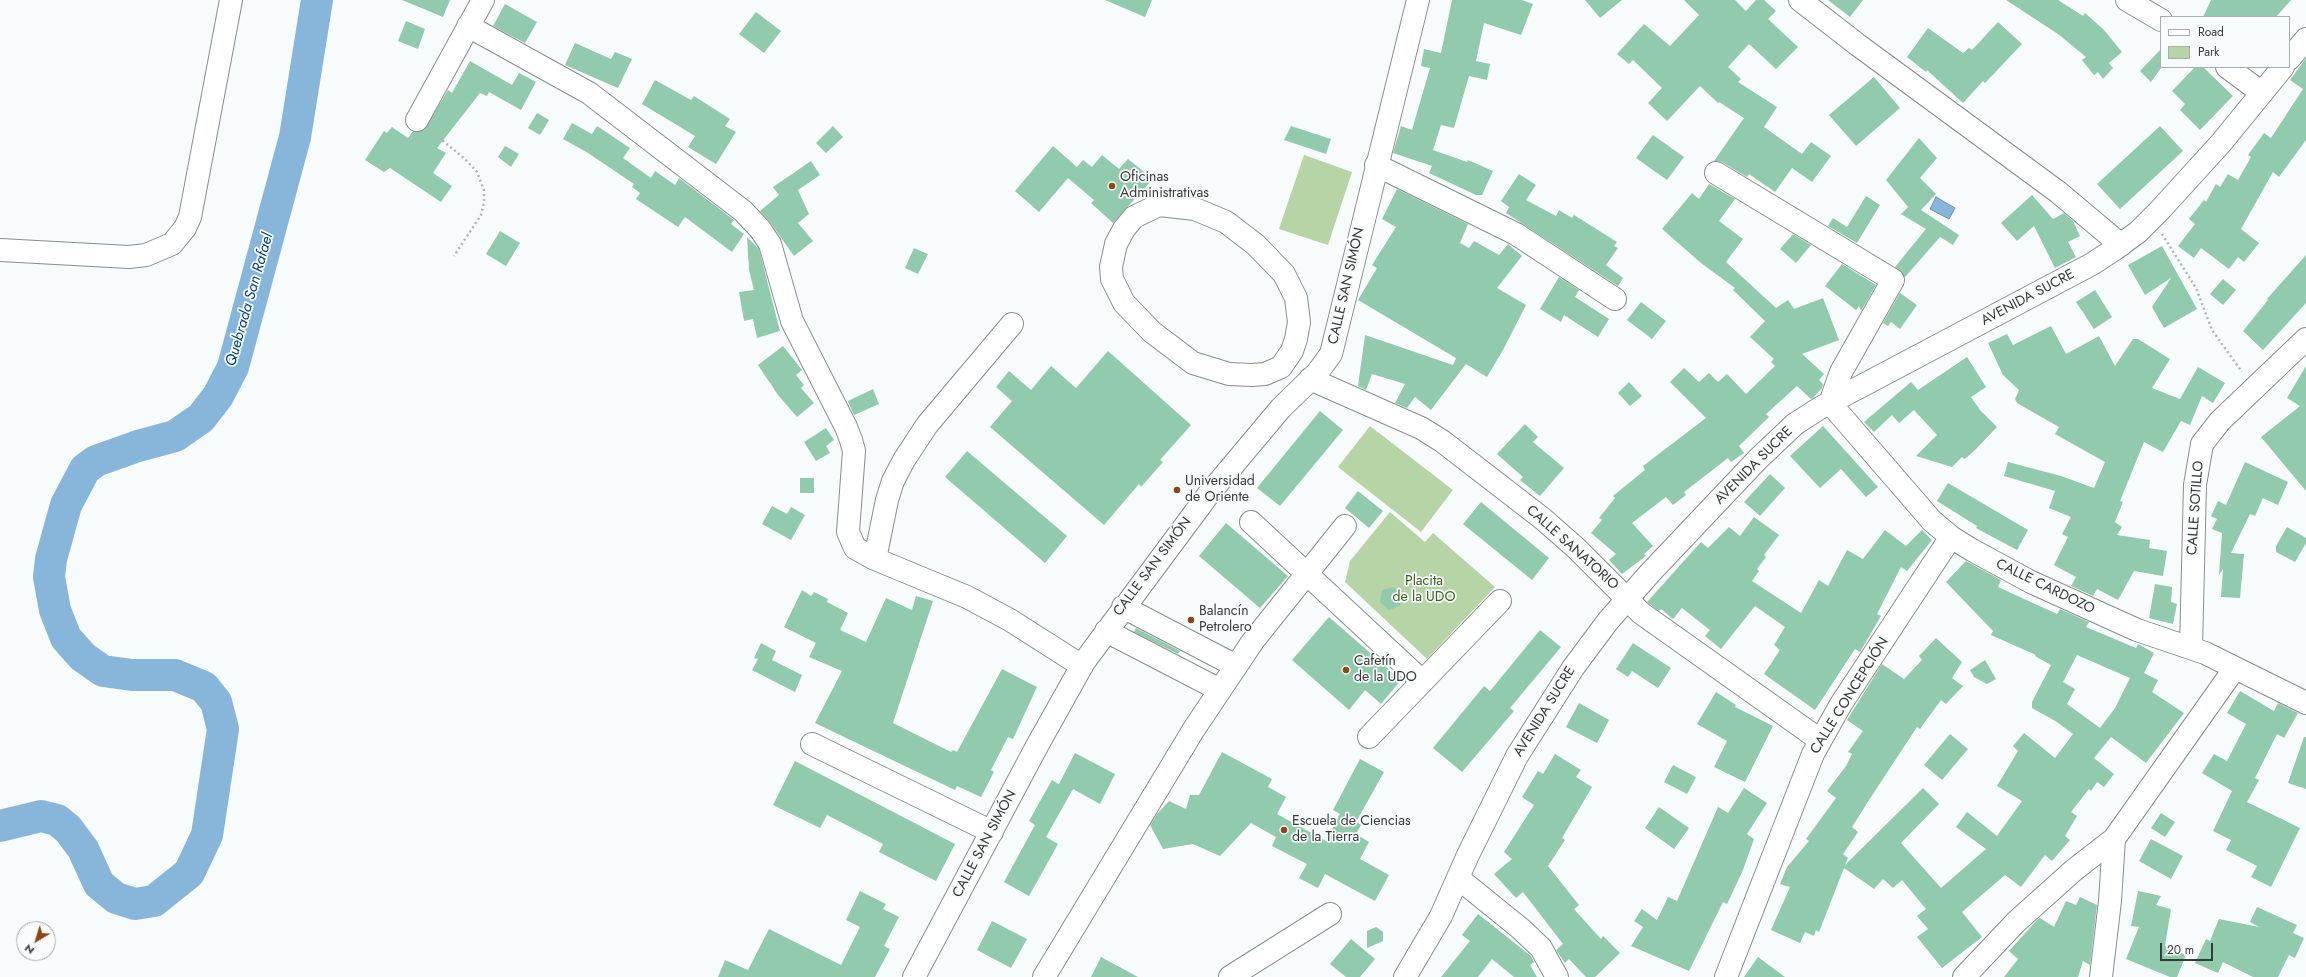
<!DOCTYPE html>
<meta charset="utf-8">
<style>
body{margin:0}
#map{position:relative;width:2306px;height:977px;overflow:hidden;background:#f7fbfb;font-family:Jost,sans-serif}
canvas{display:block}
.legend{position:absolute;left:2160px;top:16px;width:130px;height:52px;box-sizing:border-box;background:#f7fbfb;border:1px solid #abadad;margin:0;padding:5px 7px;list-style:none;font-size:12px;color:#383939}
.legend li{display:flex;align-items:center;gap:8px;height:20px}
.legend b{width:20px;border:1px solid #abadad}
.north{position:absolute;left:16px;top:921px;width:40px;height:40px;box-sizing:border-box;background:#f7fbfb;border:1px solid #abadad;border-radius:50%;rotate:218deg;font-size:11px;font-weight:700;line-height:16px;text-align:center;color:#383939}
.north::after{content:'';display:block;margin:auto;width:14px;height:18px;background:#8a4719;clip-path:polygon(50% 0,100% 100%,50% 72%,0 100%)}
.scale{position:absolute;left:2160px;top:943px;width:53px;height:18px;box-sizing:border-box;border:2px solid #383939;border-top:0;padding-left:5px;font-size:12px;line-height:14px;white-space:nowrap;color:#383939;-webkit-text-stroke:3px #f7fbfb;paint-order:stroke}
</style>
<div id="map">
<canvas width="2306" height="977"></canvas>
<ul class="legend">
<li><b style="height:5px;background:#fff"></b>Road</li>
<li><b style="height:11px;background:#b7d4a6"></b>Park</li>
</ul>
<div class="north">N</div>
<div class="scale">20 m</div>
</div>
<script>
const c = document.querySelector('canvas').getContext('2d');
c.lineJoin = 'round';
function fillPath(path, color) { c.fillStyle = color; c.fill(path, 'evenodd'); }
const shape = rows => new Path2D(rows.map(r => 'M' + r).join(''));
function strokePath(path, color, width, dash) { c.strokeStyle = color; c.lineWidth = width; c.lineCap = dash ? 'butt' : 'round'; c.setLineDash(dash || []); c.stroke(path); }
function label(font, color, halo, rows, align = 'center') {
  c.font = font + ' Jost,sans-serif'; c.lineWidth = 3.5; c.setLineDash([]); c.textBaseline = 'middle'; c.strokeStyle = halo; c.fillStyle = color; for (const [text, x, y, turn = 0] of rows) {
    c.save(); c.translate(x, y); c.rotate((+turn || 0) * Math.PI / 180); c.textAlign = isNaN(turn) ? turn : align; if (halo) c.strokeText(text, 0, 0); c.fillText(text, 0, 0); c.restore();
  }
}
const green = shape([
 [1304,155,1352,172,1328,245,1279,229],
 [1370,426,1453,490,1421,532,1338,467],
 [1390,512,1425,542,1433,533,1495,587,1427,659,1345,582,1350,561]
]);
const water = shape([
 [1936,197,1955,208,1949,219,1930,209,1936,197]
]);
const river = shape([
 [0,826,41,816,57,820,68,829,83,849,99,884,116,898,135,904,154,901,189,873,207,835,223,729,216,702,204,687,175,675,132,675,103,671,83,657,66,638,55,610,49,577,51,559,66,505,85,469,96,461,138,446,175,436,201,418,218,396,233,367,295,137,317,0]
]);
const building = shape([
 [402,0,450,0,443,17],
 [1105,0,1152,0,1145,17],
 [1452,0,1522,0,1533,4,1521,35,1484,23,1476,61,1490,64,1487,80,1469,76,1454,128,1441,125,1433,150,1467,162,1468,160,1493,171,1482,195,1476,195,1429,173,1432,166,1393,153,1401,126,1412,130,1430,68,1421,66,1424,49,1441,53],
 [1585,0,1622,0,1600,18],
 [1684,0,1735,0,1746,11,1756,0,1764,0,1776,11,1768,19,1798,47,1776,69,1749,44,1728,67,1741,79,1738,82,1777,107,1764,127,1802,154,1811,142,1831,156,1812,182,1792,168,1775,192,1749,174,1747,177,1722,162,1714,161,1744,118,1719,102,1718,103,1700,86,1667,121,1648,103,1662,88,1633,60,1629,64,1617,54,1644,24,1670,46,1699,15],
 [1828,0,1863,0,1850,17],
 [2006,0,2058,0,2083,16,2085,13,2104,30,2122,52,2109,63,2113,68,2103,79,2098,72,2094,75,2082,60,2086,57,2058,34],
 [2211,0,2291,0,2276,17,2203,17],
 [505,4,537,22,525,43,493,26],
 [756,12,781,31,764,53,739,34],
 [406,21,425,29,418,49,398,41],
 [1998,22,2022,44,1985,83,1983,81,1963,103,1927,70,1926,72,1907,57,1928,28,1963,53,1969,48,1972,50],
 [575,43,611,59,615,52,632,59,618,88,565,65],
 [2161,49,2161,68,2151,82,2140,71],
 [2306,58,2306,140,2279,177,2273,172,2241,229,2259,243,2244,262,2238,257,2229,269,2201,248,2194,258,2178,246,2195,224,2189,219,2204,200,2206,202,2216,184,2220,187,2228,174,2238,180,2251,157,2248,155,2264,133,2271,138,2303,89,2290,80],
 [470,61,512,85,519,73,536,82,521,110,489,92,487,96,480,93,437,148,446,153,433,173,452,186,441,202,390,168,384,172,365,160,384,131,387,133,392,127,408,138,413,131,424,130,448,90,452,93],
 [2195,67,2203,67,2233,96,2200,130,2180,110,2185,104,2172,91],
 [1874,77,1900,108,1856,146,1829,115],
 [655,80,691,100,694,96,730,119,725,126,736,132,716,164,688,147,695,136,642,104],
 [537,113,549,120,540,135,528,128],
 [572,123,592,134,597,126,630,148,623,158,651,178,655,171,675,185,679,178,734,220,731,224,744,234,732,252,685,217,678,227,636,199,640,193,632,187,634,184,588,153,563,139],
 [833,126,843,137,826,153,816,143],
 [1291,126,1331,139,1326,154,1284,140],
 [2160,126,2183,151,2120,209,2097,184],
 [1653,135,1684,157,1667,180,1636,158],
 [1919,138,1937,158,1920,178,1936,194,1921,210,1959,235,1953,245,1940,237,1905,277,1895,267,1926,229,1901,214,1908,207,1886,180],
 [505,146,519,154,511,167,498,157],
 [1053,146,1077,167,1083,160,1092,167,1102,155,1119,169,1128,159,1153,179,1113,223,1091,203,1094,200,1068,178,1039,212,1015,191],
 [811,161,820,175,798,190,809,214,798,223,813,241,794,256,770,222,760,211,779,195,773,187],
 [1519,174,1536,185,1526,200,1556,216,1559,210,1572,218,1574,215,1617,242,1614,246,1618,248,1606,265,1623,278,1618,286,1506,213,1509,207,1501,201],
 [1709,184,1735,199,1719,221,1743,239,1726,262,1776,308,1788,300,1794,309,1823,298,1839,340,1802,354,1824,374,1819,380,1823,384,1822,388,1813,398,1811,399,1797,386,1766,414,1769,417,1739,446,1744,453,1731,462,1728,458,1684,492,1686,495,1673,505,1666,497,1632,523,1653,546,1644,554,1646,556,1622,574,1609,560,1616,554,1591,533,1602,520,1599,518,1615,498,1613,496,1645,470,1643,466,1706,418,1670,382,1684,368,1699,382,1709,373,1718,382,1727,374,1746,394,1775,366,1771,362,1774,359,1750,337,1765,321,1733,290,1735,288,1701,263,1662,229,1692,193,1699,199],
 [1397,189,1468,224,1460,243,1469,248,1474,241,1499,255,1508,244,1522,256,1497,288,1526,305,1503,350,1487,377,1466,364,1431,410,1415,397,1407,408,1395,403,1405,384,1372,374,1366,390,1358,386,1365,335,1453,365,1456,358,1358,300,1377,268,1372,265,1396,227,1382,219],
 [2032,195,2053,219,2064,213,2073,221,2080,236,2068,242,2076,257,2055,268,2034,226,2017,241,2001,223],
 [1866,196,1880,205,1857,243,1828,226,1833,218,1847,227],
 [500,231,520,243,506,266,486,254],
 [1793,234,1811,245,1796,263,1780,249],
 [747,237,759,249,780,331,757,338,753,319,744,321,739,292,754,290,749,270],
 [2162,246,2197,309,2164,328,2152,307,2171,278,2145,295,2128,265],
 [914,248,928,254,918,274,905,268],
 [2306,255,2306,303,2263,350,2243,331,2268,300,2267,299],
 [1842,264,1876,285,1861,311,1859,306,1856,310,1825,286],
 [1559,277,1579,290,1575,297,1609,319,1598,337,1564,315,1561,322,1540,309],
 [2223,279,2236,290,2223,305,2210,294],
 [2095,290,2112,317,2094,329,2076,302],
 [1900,293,1917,305,1900,329,1891,322,1888,326,1883,323],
 [1641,302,1666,321,1652,339,1627,320],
 [2051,326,2066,354,2099,336,2115,366,2133,339,2138,339,2170,359,2152,388,2180,399,2198,367,2225,383,2213,403,2202,396,2190,425,2181,421,2163,452,2144,442,2120,501,2123,502,2115,522,2122,527,2117,535,2150,540,2149,548,2167,551,2163,576,2134,571,2118,600,2097,589,2093,596,2071,586,2076,577,2054,565,2068,537,2062,534,2071,517,2049,508,2055,491,2004,476,2008,462,2061,476,2094,488,2105,462,2055,434,2059,427,2017,403,2015,399,2019,390,2003,375,1988,343,2007,334,2013,345],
 [783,346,802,370,796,375,804,385,801,388,814,403,797,417,778,395,758,365],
 [1108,351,1191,425,1160,460,1163,462,1141,487,1139,484,1104,525,990,427,1012,401,996,387,1009,371,1031,390,1051,366,1076,388],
 [1967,357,1986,387,1971,397,1980,410,1997,427,1976,449,1965,459,1962,457,1952,467,1916,456,1937,435,1914,410,1899,423,1892,415,1874,432,1864,422,1911,382,1918,390],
 [2306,366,2306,491,2261,437,2300,406,2287,398],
 [1629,382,1642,396,1630,406,1618,393],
 [873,389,879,404,854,415,848,401],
 [1320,411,1343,430,1280,506,1257,488],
 [1525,424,1538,437,1533,442,1564,468,1540,496,1520,480,1523,477,1497,454],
 [1823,426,1878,487,1866,497,1841,469,1820,488,1790,456],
 [826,428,834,440,826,446,830,453,816,461,804,442],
 [967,451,1067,536,1045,563,945,477],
 [2245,462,2288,482,2278,505,2263,498,2255,516,2250,514,2231,553,2244,554,2240,598,2221,597,2223,569,2219,575,2222,533,2212,529,2217,519,2211,516,2218,501,2226,505],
 [1770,474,1785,488,1760,516,1744,502],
 [800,478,814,478,814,493,800,493],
 [1948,483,2028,530,2017,550,1976,528,1977,526,1937,501],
 [1358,491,1383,511,1369,528,1345,508],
 [1481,502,1549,558,1532,580,1463,524],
 [772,506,787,514,791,507,805,515,791,540,762,524],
 [1754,517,1779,535,1764,555,1766,557,1757,569,1759,571,1752,581,1801,613,1819,580,1828,586,1847,550,1863,559,1885,530,1906,546,1922,530,1932,540,1907,571,1901,567,1877,614,1881,616,1860,652,1855,649,1815,710,1764,674,1780,650,1774,645,1785,627,1755,606,1721,649,1705,636,1710,630,1682,608,1673,619,1661,609,1659,611,1647,602,1701,542,1708,548,1729,527,1740,536],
 [1226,523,1288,576,1260,608,1199,556],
 [2287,527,2306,538,2306,543,2295,562,2276,552,2276,546],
 [1966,561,2001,580,1998,587,2057,614,2060,609,2089,622,2086,627,2136,648,2138,644,2154,653,2144,673,2158,680,2152,692,2184,713,2146,763,2111,737,2094,758,2114,774,2104,787,2097,782,2091,791,2089,789,2071,812,2077,816,2065,836,2070,840,2052,861,2045,855,2021,887,2005,875,1962,912,1982,937,1942,968,1917,937,1928,929,1917,916,1926,909,1902,880,1893,888,1883,879,1874,889,1844,868,1819,932,1816,930,1814,936,1805,932,1800,943,1771,930,1790,887,1780,884,1787,867,1809,841,1806,839,1836,798,1827,791,1846,766,1852,754,1848,752,1863,731,1847,720,1882,664,1904,679,1922,660,1919,656,1936,638,1962,662,1952,678,1963,686,1946,704,1941,700,1920,729,1917,727,1871,797,1852,827,1858,832,1843,854,1848,858,1845,865,1923,788,1939,804,1901,843,1941,888,1986,849,1956,827,1967,812,1997,836,2022,801,1997,786,2018,751,2013,746,2024,733,2055,758,2073,734,2057,722,2032,708,2032,702,2051,665,2035,656,2036,655,1991,635,1993,631,1946,582],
 [2077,655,2130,678,2115,708,2100,728,2067,704,2075,689,2063,682],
 [2155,584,2172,587,2171,602,2177,604,2173,624,2149,618],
 [1393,587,1402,594,1400,606,1389,610,1380,602,1382,590],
 [802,590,811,596,814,592,828,599,827,602,848,613,840,630,866,642,886,598,912,610,916,596,933,601,893,723,951,752,953,750,957,752,1002,669,1037,687,1013,739,1008,737,991,770,994,772,981,797,957,786,955,790,815,723,842,671,809,657,816,643,784,627],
 [1329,617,1401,680,1381,704,1365,690,1349,710,1292,660],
 [1136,628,1180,651,1178,654,1134,632],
 [1540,630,1561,647,1510,708,1514,711,1462,772,1433,748,1484,686,1490,691],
 [761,643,776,651,772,660,802,675,795,692,752,670,758,659,754,658],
 [1633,643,1671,668,1658,688,1632,671,1628,677,1616,669],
 [1985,660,1996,679,1987,684,1974,677,1970,670],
 [2240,691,2274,711,2278,703,2298,713,2284,738,2277,734,2255,778,2259,780,2247,802,2300,828,2271,887,2251,877,2257,866,2226,850,2231,840,2213,831,2232,791,2202,773,2214,754,2227,761,2246,724,2227,713],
 [1716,692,1736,705,1735,707,1773,726,1745,782,1714,767,1727,741,1697,724],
 [1579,703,1609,720,1597,743,1566,727],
 [1950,734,1968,749,1942,780,1924,765],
 [2304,737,2306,737,2306,789,2288,783],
 [1222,752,1272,779,1268,787,1286,797,1277,814,1326,841,1340,814,1333,810,1360,759,1384,772,1356,822,1361,825,1356,834,1369,842,1360,859,1389,875,1375,901,1325,874,1318,888,1299,878,1307,864,1272,846,1276,837,1251,823,1220,856,1193,844,1163,849,1150,825,1157,814,1169,801,1186,809,1190,795,1199,795],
 [1075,753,1115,774,1100,804,1073,789,1046,837,1058,844,1029,896,1004,882,1035,825,1029,821,1052,780,1059,784],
 [1555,754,1581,770,1576,777,1592,787,1562,838,1565,840,1548,866,1579,905,1574,909,1601,939,1603,936,1620,953,1595,977,1586,977,1569,959,1565,963,1556,950,1563,944,1523,892,1516,898,1494,874,1512,859,1504,852,1534,805,1522,797,1538,771,1543,774],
 [795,761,955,844,936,881,879,852,883,844,827,815,820,828,773,805],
 [1673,765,1696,777,1687,794,1664,782],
 [1744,788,1767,803,1747,834,1754,839,1743,870,1727,904,1723,902,1689,971,1631,946,1643,927,1634,921,1642,909,1657,920,1668,897,1677,901,1718,807,1728,813],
 [1659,807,1689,828,1674,849,1645,828],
 [2161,813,2175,822,2165,837,2151,828],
 [2151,839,2183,856,2171,879,2139,861],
 [860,891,886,904,883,909,899,917,884,946,890,949,875,977,718,977,725,960,748,970,769,929,841,965,860,927,846,920],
 [2138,891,2161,896,2156,905,2171,909,2165,946,2186,955,2177,977,2170,977,2126,959,2139,927,2131,926],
 [2080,897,2097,905,2090,965,2083,961,2078,977,2004,977,2018,959,2009,951,2037,920,2040,918,2054,927,2066,901,2076,905],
 [2257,907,2297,925,2293,933,2304,938,2295,958,2289,955,2278,977,2253,977,2223,962,2218,973,2195,963,2206,939,2210,941,2219,919,2259,927,2250,922],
 [1478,914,1531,956,1534,962,1530,965,1537,977,1514,977,1492,959,1478,977,1441,977,1470,941,1462,935],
 [992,921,1027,939,1011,968,977,950],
 [1376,927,1383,932,1383,941,1367,948,1367,931],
 [1351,939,1375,959,1360,977,1346,977,1330,964],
 [1101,957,1138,977,1091,977],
 [1758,957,1785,977,1744,977]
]);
const path = shape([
 [431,131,465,159,477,172,484,190,484,203,481,215,454,256],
 [2162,234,2196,288,2212,330,2242,372]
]);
const minor = shape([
 [1800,0,1858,45,2058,192,2121,245],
 [2127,0,2161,20],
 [468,26,589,93,743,211,760,229,770,244,792,321,846,427,851,440,854,451,848,532,855,548,875,559,967,597,1010,620,1082,666],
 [2289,59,2306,39],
 [2227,67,2262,93],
 [417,120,483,0],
 [1376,165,1516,234,1615,299],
 [1716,173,1893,280,1841,372,1830,403,1932,521,1951,537,1972,550,2031,582,2137,630,2205,653,2306,703],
 [1159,205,1195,209,1226,222,1256,245,1284,274,1296,298,1299,322,1296,339,1292,351,1281,367,1265,374,1252,375,1229,374,1193,363,1152,332,1124,303,1112,279,1111,267,1116,244,1124,229,1134,217,1159,205],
 [0,250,129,257,146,255,172,244,185,228,190,217,231,0],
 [1310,379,1421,428,1442,441,1543,519,1576,548,1641,613,1820,740],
 [1251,522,1422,681],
 [875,559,887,500,893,481,904,460,927,425,1012,324],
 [1123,607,1236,666],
 [1106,631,1220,690],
 [2191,648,2195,485,2202,444,2220,421,2306,339],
 [1369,737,1500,601],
 [812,744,992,832],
 [1458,878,1521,929,1541,948,1557,977],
 [914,977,1037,746,1084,662,1208,495,1281,408,1317,373,1331,354,1418,0],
 [1044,977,1194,729,1253,641,1345,526],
 [1230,977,1330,914],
 [1405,977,1441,916,1468,855,1517,756,1573,668,1608,621,1650,573,1758,459,1795,424,1820,408,2092,264,2115,249,2138,232,2160,210,2221,143,2283,67],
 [1726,977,1813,754,1841,704,1951,537],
 [1964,977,2016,922,2074,870,2114,839,2235,668],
 [2101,977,2110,901,2114,839]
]);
const markers = [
 [1112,186,4,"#8a4719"],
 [1177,490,4,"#8a4719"],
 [1191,620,4,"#8a4719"],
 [1346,670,4,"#8a4719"],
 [1284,830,4,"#8a4719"]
];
const poiNames = [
 ["Oficinas",1120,178],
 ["Administrativas",1120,194],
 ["Universidad",1185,482],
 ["de Oriente",1185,498],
 ["Balancín",1199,612],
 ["Petrolero",1199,628],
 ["Cafetín",1354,662],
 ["de la UDO",1354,678],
 ["Escuela de Ciencias",1292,822],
 ["de la Tierra",1292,838]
];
const streetNames = [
 ["CALLE SAN SIMÓN",1347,286,-77],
 ["AVENIDA SUCRE",2028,298,-28],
 ["AVENIDA SUCRE",1754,466,-45],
 ["CALLE SOTILLO",2196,508,-86],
 ["CALLE SANATORIO",1572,548,42],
 ["CALLE SAN SIMÓN",1153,567,-53],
 ["CALLE CARDOZO",2045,587,26],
 ["CALLE CONCEPCIÓN",1850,696,-58],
 ["AVENIDA SUCRE",1545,712,-58],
 ["CALLE SAN SIMÓN",985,844,-62]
];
const parkNames = [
 ["Placita",1424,582],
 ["de la UDO",1424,598]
];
const waterNames = [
 ["Quebrada San Rafael",250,300,-74]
];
fillPath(green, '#b7d4a6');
fillPath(water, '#88b6db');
strokePath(water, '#7090aa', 1);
strokePath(river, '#88b6db', 32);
fillPath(building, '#91caac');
strokePath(minor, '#8a8d8d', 24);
strokePath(path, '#b3b6b6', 2.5, [2, 3]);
strokePath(minor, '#fff', 22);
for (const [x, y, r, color] of markers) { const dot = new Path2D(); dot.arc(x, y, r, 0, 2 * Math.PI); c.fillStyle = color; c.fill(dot); strokePath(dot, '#f7fbfb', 1.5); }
label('14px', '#383939', '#f7fbfb', poiNames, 'left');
label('14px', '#383939', '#f7fbfb', streetNames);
label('14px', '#3d6120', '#f7fbfb', parkNames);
label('italic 15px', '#0a4165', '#f7fbfb', waterNames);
</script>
